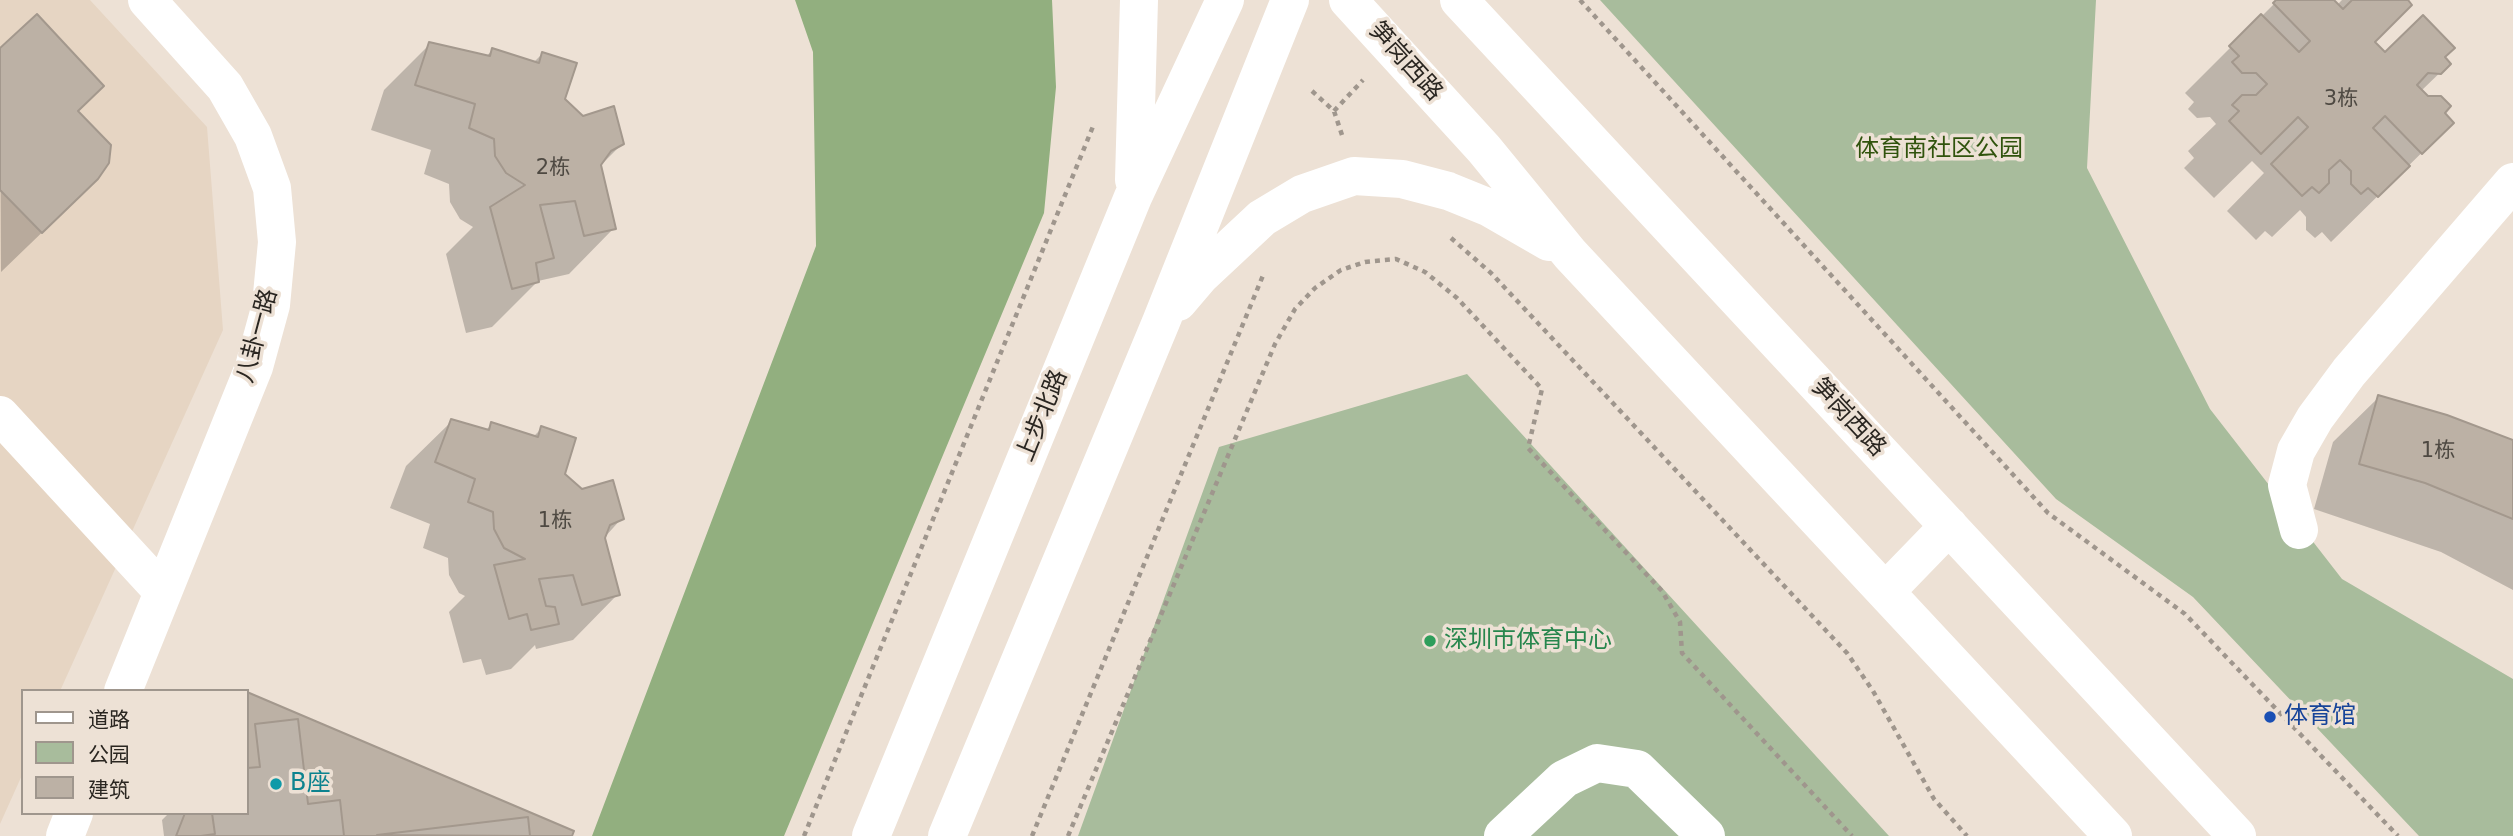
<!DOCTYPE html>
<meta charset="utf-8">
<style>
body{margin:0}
#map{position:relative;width:2513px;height:836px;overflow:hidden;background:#ede1d5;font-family:"DejaVu Sans","Noto Sans SC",sans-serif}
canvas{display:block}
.legend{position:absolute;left:21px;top:689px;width:228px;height:126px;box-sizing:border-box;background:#ede1d5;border:2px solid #9f968d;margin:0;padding:9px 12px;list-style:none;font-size:21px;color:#2a2621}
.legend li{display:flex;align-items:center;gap:14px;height:35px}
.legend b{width:35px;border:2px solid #9f968d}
</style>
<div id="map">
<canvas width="2513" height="836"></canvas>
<ul class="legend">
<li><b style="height:9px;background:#fff"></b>道路</li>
<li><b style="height:19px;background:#a8bc9c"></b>公园</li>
<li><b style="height:19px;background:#bcb1a5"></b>建筑</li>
</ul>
</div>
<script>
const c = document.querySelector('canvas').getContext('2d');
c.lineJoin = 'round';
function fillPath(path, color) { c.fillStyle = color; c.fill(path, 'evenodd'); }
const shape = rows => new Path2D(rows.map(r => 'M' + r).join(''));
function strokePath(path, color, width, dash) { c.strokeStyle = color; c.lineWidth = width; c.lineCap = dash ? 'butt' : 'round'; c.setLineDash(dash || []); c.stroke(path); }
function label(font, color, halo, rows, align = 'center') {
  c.font = font + ' "DejaVu Sans","Noto Sans SC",sans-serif'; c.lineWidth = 7; c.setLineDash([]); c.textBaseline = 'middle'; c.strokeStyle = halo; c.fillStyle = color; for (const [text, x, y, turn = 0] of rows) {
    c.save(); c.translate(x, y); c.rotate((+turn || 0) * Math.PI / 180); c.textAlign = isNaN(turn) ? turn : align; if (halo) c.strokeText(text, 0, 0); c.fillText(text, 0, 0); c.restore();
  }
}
const built = shape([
 [0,0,90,0,207,127,223,330,60,691,23,691,23,773,0,824]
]);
const green = shape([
 [1600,0,2096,0,2087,168,2210,409,2342,579,2513,679,2513,836,2419,836,2193,597,2056,499],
 [1467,374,1889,836,1078,836,1219,447]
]);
const forest = shape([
 [795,0,1052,0,1056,87,1044,213,784,836,592,836,816,246,813,52]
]);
const shadow = shape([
 [2278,0,2332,0,2337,5,2342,0,2406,0,2373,42,2385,54,2443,57,2449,64,2421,91,2452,123,2331,242,2322,232,2315,238,2306,230,2306,217,2300,210,2272,237,2265,231,2256,240,2227,211,2264,173,2252,161,2214,198,2184,168,2194,158,2188,151,2216,124,2210,117,2197,118,2188,109,2194,102,2185,93],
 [430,44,486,57,492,50,533,63,542,54,563,100,582,118,622,144,600,166,614,228,569,274,538,281,492,327,466,333,446,254,473,227,460,219,450,202,449,184,424,174,431,150,371,130,384,90],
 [0,51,77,112,56,219,1,272],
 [2379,397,2513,441,2513,590,2441,552,2314,509,2333,442],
 [452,421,485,431,492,424,533,437,542,428,563,475,622,518,604,538,618,594,573,640,536,649,535,645,511,669,486,675,481,659,463,663,449,612,465,596,459,593,449,575,448,558,423,548,430,524,390,508,406,466],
 [247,694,572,832,570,836,164,836,162,820,169,813,247,813]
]);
const building = shape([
 [2276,0,2334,0,2343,9,2352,0,2408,0,2412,5,2375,42,2385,52,2423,15,2455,48,2445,57,2451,64,2441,74,2428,73,2417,85,2428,96,2441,96,2451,106,2445,113,2454,123,2422,154,2385,116,2373,128,2410,166,2378,197,2368,188,2361,194,2351,184,2351,171,2340,160,2329,170,2329,183,2319,193,2312,187,2302,196,2271,164,2308,127,2298,117,2261,154,2229,121,2239,111,2232,105,2242,95,2256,95,2267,84,2256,73,2242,73,2232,62,2239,56,2229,46,2261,14,2299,52,2310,41,2273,3,2276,0],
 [37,14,104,86,78,111,111,145,109,163,98,179,42,233,0,190,0,48,37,14],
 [429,42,490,56,492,48,539,63,542,52,577,63,565,99,583,116,614,106,624,144,611,151,601,165,616,229,584,236,575,201,540,205,554,258,536,263,539,282,512,289,490,207,525,185,506,173,495,156,494,139,469,128,475,104,415,85,429,42],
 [2378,395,2447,415,2513,440,2513,519,2425,483,2359,464,2378,395],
 [451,419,489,430,491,422,538,437,541,426,576,438,565,474,582,489,613,480,624,519,610,525,605,538,620,595,582,605,573,575,539,579,546,606,555,607,559,624,531,630,527,614,509,619,494,565,525,559,504,548,494,529,493,512,468,502,475,479,435,462,451,419],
 [247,692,574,831,572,836,176,836,185,813,247,813,247,692],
 [298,719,308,804,340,800,344,836,201,836,215,834,212,813,247,813,247,768,260,767,255,724,298,719],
 [528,817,530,836,377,835,528,817]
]);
const path = shape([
 [1580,0,2048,513,2185,614,2398,836],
 [1312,91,1334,111,1343,138],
 [1334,111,1363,80],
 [1451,238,1491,273,1847,653,1873,691,1934,799,1967,836],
 [804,836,1094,124],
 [1032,836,1264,273],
 [1068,836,1275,344,1295,309,1315,288,1341,270,1365,262,1396,259,1425,272,1457,298,1542,389,1528,448,1662,591,1680,622,1682,653,1852,836]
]);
const minor = shape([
 [0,415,163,592],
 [2299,530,2287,485,2296,451,2315,418,2349,372,2513,182],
 [123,691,254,367,271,305,277,242,272,188,253,136,225,87,147,0],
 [65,836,74,813],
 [1503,836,1564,779,1597,763,1637,769,1706,836]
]);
const major = shape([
 [1348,0,1484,149,1570,254,2113,836],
 [1459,0,2237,836],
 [1134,180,1139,0],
 [1178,302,1201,275,1262,218,1302,194,1354,176,1402,179,1448,191,1490,208,1549,242],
 [1886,591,1949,526],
 [871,836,1133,197,1225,0],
 [947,836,1161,322,1290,0]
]);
const markers = [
 [1430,641,7,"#2e9e5b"],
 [2270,717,7,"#1a4fb4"],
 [276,784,7,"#0f9aa8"]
];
const numberNames = [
 ["3栋",2341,100],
 ["2栋",553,169],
 ["1栋",2438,452],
 ["1栋",555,522]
];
const streetNames = [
 ["笋岗西路",1405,62,48],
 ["八卦一路",258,336,-75],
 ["上步北路",1043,416,-68],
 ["笋岗西路",1848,418,47]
];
const parkNames = [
 ["体育南社区公园",1939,150]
];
const leisureNames = [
 ["深圳市体育中心",1444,641]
];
const transitNames = [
 ["体育馆",2284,717]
];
const cultureNames = [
 ["B座",290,784]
];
fillPath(built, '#e6d5c3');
fillPath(green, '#a8bc9c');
fillPath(forest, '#92af7f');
fillPath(shadow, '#0003');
fillPath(building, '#bcb1a5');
strokePath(building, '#a3988d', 2);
strokePath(path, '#9f968d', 4.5, [5, 5]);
strokePath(minor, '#fff', 38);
strokePath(major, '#fff', 38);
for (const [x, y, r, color] of markers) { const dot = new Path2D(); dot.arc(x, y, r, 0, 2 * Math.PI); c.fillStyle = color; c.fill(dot); strokePath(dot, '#ede1d5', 2.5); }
label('21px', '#4e4942', null, numberNames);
label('24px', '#2a2621', '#ede1d5', streetNames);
label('24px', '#30530d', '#ede1d5', parkNames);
label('24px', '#27864d', '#ede1d5', leisureNames, 'left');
label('24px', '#164399', '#ede1d5', transitNames, 'left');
label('24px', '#0d838f', '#ede1d5', cultureNames, 'left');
</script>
